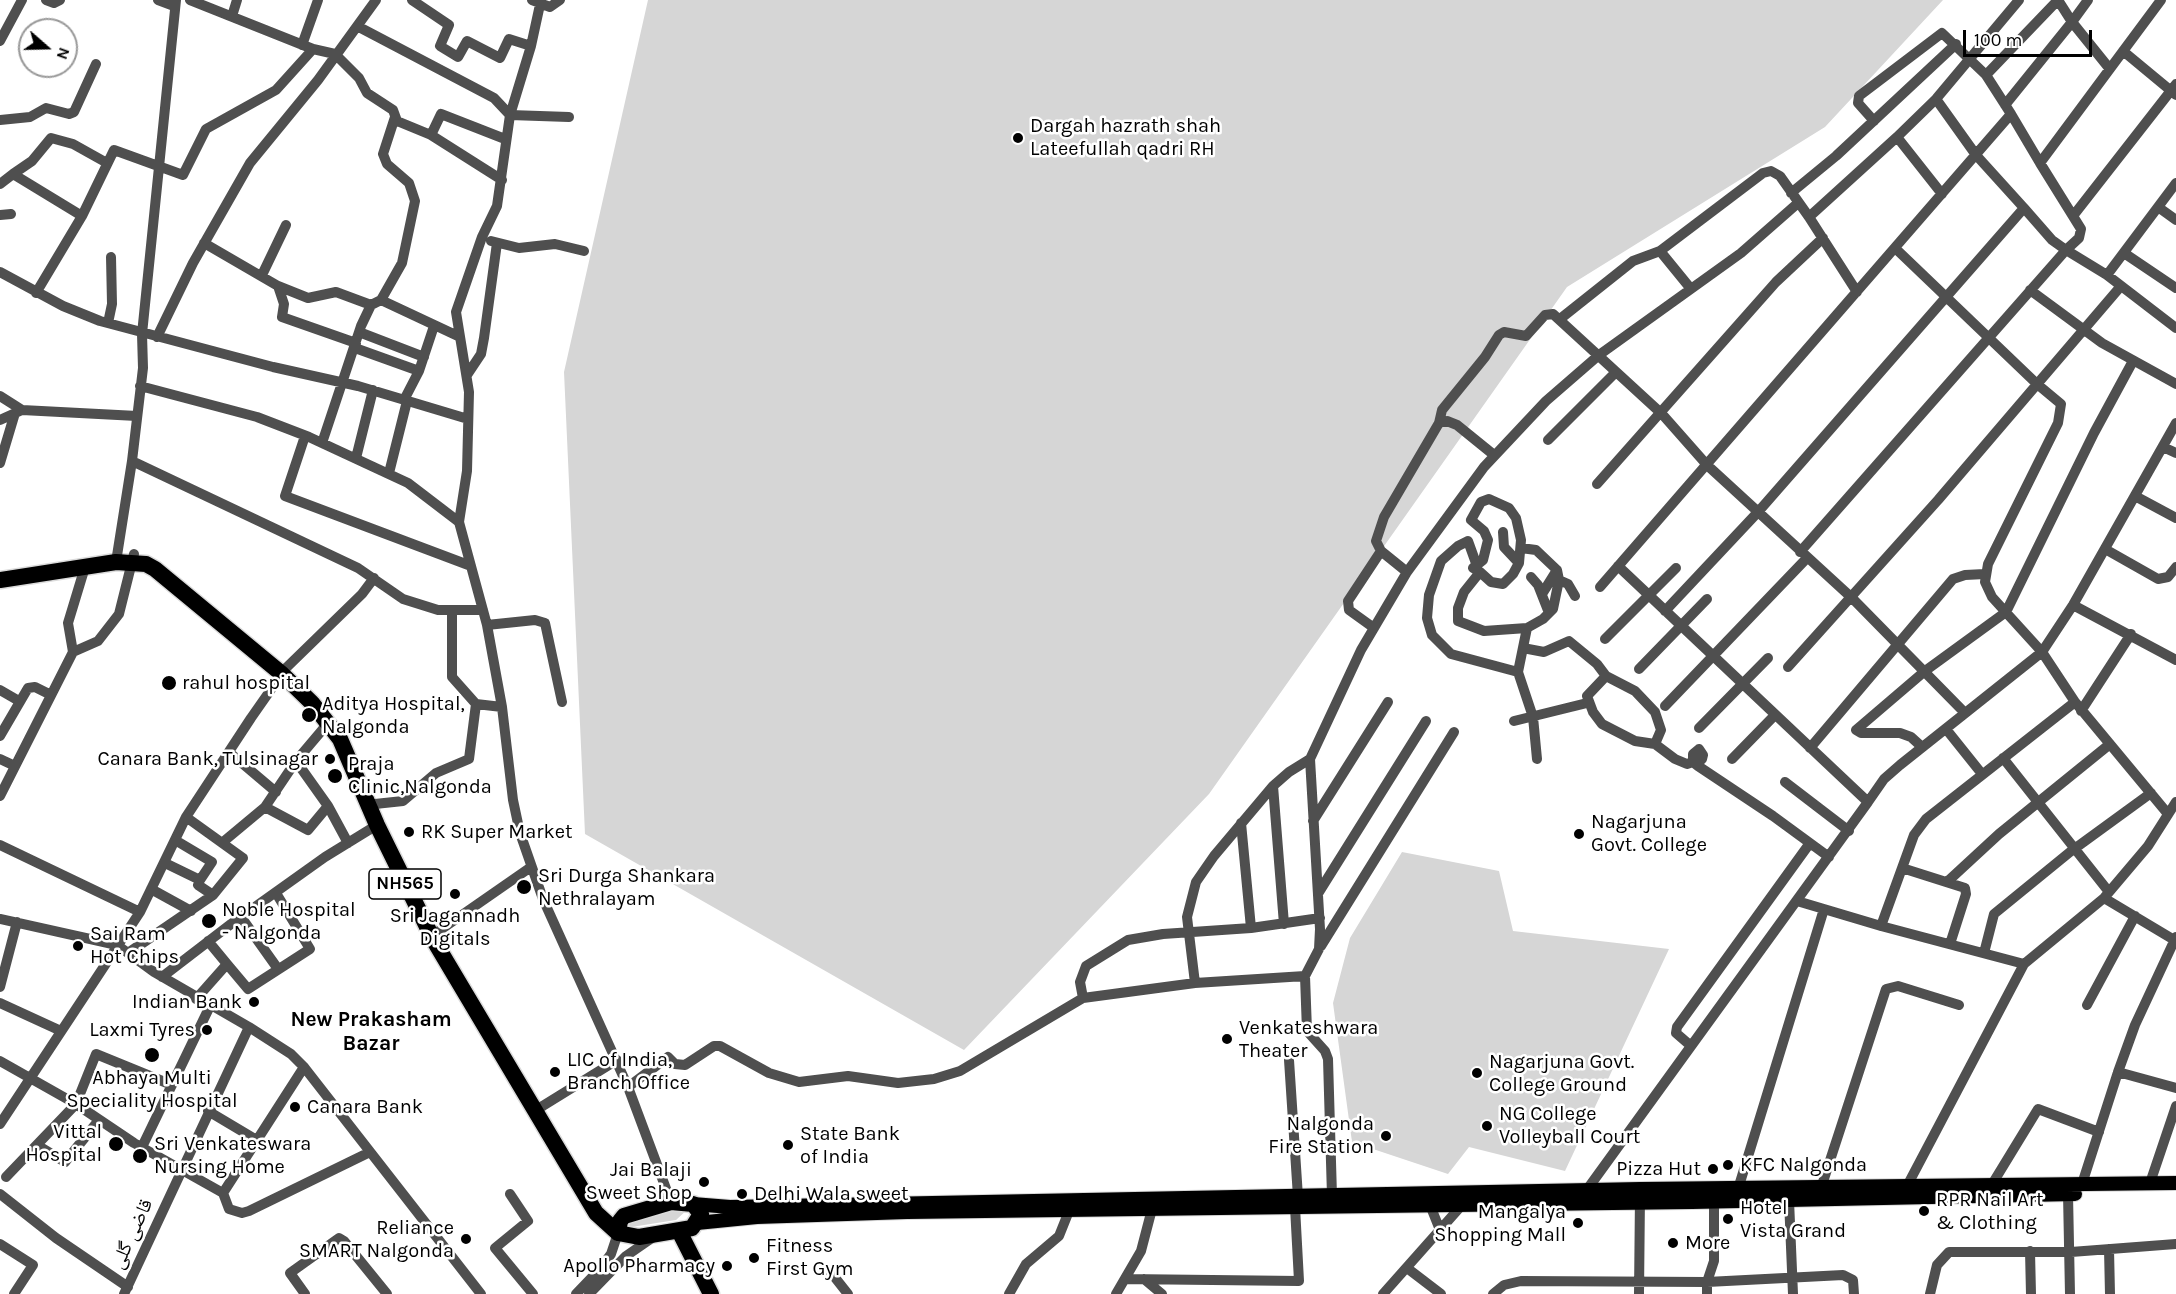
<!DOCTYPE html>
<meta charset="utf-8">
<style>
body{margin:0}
#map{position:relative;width:2176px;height:1294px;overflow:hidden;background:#fff;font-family:Karla,sans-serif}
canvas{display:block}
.north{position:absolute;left:18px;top:18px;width:60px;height:60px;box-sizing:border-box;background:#fff;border:2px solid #999;border-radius:50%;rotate:110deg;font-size:16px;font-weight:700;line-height:24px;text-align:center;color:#000}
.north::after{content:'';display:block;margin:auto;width:21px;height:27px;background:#000;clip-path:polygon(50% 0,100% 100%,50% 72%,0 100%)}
.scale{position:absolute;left:1963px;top:30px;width:129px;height:27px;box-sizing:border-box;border:3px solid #000;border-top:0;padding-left:8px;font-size:18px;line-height:21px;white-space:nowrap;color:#000;-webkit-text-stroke:4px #fff;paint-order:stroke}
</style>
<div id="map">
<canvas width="2176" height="1294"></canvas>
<div class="north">N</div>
<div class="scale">100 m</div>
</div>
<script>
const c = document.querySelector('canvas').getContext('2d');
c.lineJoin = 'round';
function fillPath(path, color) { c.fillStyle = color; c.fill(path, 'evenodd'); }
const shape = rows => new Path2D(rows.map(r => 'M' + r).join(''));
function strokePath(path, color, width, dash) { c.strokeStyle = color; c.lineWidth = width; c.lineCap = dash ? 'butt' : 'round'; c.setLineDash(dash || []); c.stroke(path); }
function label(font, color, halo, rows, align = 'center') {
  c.font = font + ' Karla,"Noto Naskh Arabic",sans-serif'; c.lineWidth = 5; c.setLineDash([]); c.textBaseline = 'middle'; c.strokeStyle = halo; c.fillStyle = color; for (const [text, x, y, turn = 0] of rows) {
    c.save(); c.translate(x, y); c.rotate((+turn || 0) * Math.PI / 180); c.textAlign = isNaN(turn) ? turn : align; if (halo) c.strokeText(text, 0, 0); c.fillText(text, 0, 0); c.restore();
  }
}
const green = shape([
 [648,0,1943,0,1825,127,1567,287,1209,794,964,1050,585,834,564,372],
 [1402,852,1499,871,1513,931,1669,949,1565,1171,1469,1147,1448,1174,1352,1142,1333,1003,1350,938],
 [673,1207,688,1209,676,1220,625,1228,626,1219]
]);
const minor = shape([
 [46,0,54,3,60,0],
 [158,0,174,6],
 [190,0,313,49,335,54,359,78,367,93,393,110,397,121,431,135,502,180],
 [412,0,449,25,440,46,458,57,467,41,500,58,509,39,531,46],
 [532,0,550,7,560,0],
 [2088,0,2072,22,2109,68],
 [232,16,237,0],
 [357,26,494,98,510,115,569,117],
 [0,41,22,0],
 [302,45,318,0],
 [2123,51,2176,95],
 [1986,75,2058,0,2072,22,2005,105],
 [1936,99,1976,155,2024,208],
 [0,120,30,117,46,108,69,114,74,112,96,64],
 [1874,121,1858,103,1859,96,1942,33,1986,75,2011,114],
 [431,135,441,114,505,139],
 [1897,137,1936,99,2019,0],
 [2040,163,2081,229,2079,238,2066,250,2107,275,2176,328],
 [13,174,32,161,51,138,73,144,107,163],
 [0,184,13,174,82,216],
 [1791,193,1836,156,1956,44],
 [2158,207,2176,220],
 [0,215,11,214],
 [2073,216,2176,84],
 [491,241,519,248,555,244,584,251],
 [204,243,278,286,308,298,336,292,371,305,381,300,402,263,415,201,409,183,387,164,383,154,395,117],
 [1895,248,2037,384,2061,404,2058,423,1988,564,1985,582,1992,597,2042,652,2075,702],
 [2124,253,2176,288],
 [0,272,63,306,100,321,273,367,358,386,468,419],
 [262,275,286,225],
 [2107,275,2176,183],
 [278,286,284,304,282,317,356,343],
 [1691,289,1660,251,1763,173,1771,171,1780,176,1809,217],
 [2030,290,2102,343,2176,384],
 [1857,292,1809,217,1897,137,1942,194],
 [36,293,82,216,114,150,183,175,206,129,276,90,313,49],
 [381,300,460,337],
 [1560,319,1633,261,1660,251],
 [108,323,112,304,111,257],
 [359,332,424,357],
 [157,337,193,263,250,163,318,80,376,0],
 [355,348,419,371],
 [467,375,481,354,484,338,497,243],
 [140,386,257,417,309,437,408,483,459,522,487,625,502,707,513,800,520,833,543,899,628,1087,671,1202],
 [0,396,22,410],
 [404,400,419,371,434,326],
 [0,420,22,410,137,416],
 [1439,423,1442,410,1485,357,1499,335,1504,332,1526,336,1545,315,1553,314,1662,414,1707,465,1852,598,1965,713],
 [305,436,285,496,471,566],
 [1548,440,1616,372],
 [322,443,361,326,371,305],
 [2163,447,2176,453],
 [356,458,373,390],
 [132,461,358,568,403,599,438,610,483,610],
 [0,463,15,413],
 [389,473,407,401],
 [1597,484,1776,282,1823,238],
 [2135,496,2176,518],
 [459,522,467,471,469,392,456,312,482,237,497,206,510,115,531,46,541,0],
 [1503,532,1504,547,1519,563],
 [1521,548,1536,550,1557,570,1559,580,1553,609,1543,619,1527,628],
 [2105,549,2158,579,2168,577,2176,567],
 [1381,551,1376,541,1384,517,1439,423,1447,421,1457,425,1494,455],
 [116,562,132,461,143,368,142,334,176,0],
 [1477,566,1468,541,1458,546,1441,561,1429,595,1427,618,1432,635,1451,654,1518,672,1533,717,1537,759],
 [1618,566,1868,802,1884,779,1900,765,2042,652,2073,605,2176,423],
 [1480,572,1473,568,1483,560,1488,540,1484,531,1471,520,1481,502,1489,499,1509,508,1516,518,1521,540,1519,563,1513,574,1503,584,1491,582,1480,572,1464,592,1458,608,1458,621,1484,631,1527,628,1518,672],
 [1531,577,1538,585,1549,613],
 [1559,580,1568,584,1575,596],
 [1600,587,2011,114,2040,163,2161,0],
 [1542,594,1557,570],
 [2073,605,2176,660],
 [1665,611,1758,512,2024,208,2052,240,2066,250,1800,552],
 [452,612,452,677,476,704],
 [487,625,535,620,545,623,562,702],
 [1374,628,1349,610,1348,601,1381,551,1407,572],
 [1605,639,1676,568],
 [1523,648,1544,652,1569,641,1597,664,1606,676],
 [73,652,68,623,85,567],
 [1788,667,1938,500,2121,286],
 [1639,669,1707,599],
 [1606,676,1635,691,1655,712,1661,730,1655,744,1635,741,1602,724,1593,712,1587,696,1606,676],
 [0,690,19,701],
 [1665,706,1807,558],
 [2081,711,2131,634],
 [1514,721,1587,703],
 [1699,728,1768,658],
 [1946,729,1982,774],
 [0,736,28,688,35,687,51,695],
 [1655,744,1675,759,1687,764,1693,762,1698,763,1702,759,1703,755,1699,749,1693,754,1693,762,1698,766,1773,816,1829,857],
 [1922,747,1911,737,1900,733,1861,733,1856,730,1925,671,2006,612,2094,433,2133,361],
 [1810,748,1953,579,1965,575,1985,574],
 [230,753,276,792],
 [2003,758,2109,892],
 [0,759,15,766],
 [1732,759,1775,715],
 [296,761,329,722],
 [1785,782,1849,831],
 [1273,786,1284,924],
 [0,796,73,652,98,641,119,614,134,554],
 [375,804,403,801,436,773,469,759,476,704,502,707],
 [328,806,348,843],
 [1313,821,1388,702],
 [1241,823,1251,928],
 [175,840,212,862,200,880],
 [223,842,265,807,296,761,328,806,308,830,265,807],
 [0,845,140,912],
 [165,863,200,880,198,885,213,895],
 [1902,868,1965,888,1966,894,1950,944],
 [1947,882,1999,834,2110,744],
 [151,889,191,911],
 [1319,892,1426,721],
 [2104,898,2176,941],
 [1797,901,1881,926,2024,964],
 [241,917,278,969],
 [0,919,117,945,154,972,249,1027,291,1054,304,1067,481,1294],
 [1881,926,1914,835,1926,819,2075,702,2168,814],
 [436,933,531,867],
 [2176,937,2135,1025,2118,1072,2176,1088],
 [208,941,227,964],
 [1321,946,1454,732],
 [128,953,213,895,243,858,186,817],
 [1984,953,1994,914,2070,852,2151,793],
 [1305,976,1307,1031,1325,1051,1328,1059,1332,1196],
 [162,977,231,924,325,857,377,825],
 [1195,983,1187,917,1196,882,1214,856,1273,786,1289,772,1310,759],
 [0,987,17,922],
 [1083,998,1080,982,1086,966,1128,940,1163,934,1251,928,1320,918],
 [196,999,227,964,248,989,310,949,276,893],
 [0,1003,61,1031],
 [2087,1005,2135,916],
 [1691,1046,1676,1033,1677,1027,1810,843],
 [1289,1060,1298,1197],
 [0,1061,76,1104,134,1143,223,1193,304,1067],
 [628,1087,668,1057,675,1064,685,1065,714,1046,720,1046,769,1073,799,1082,848,1076,898,1083,934,1079,960,1071,1083,998,1195,983,1305,976,1319,949,1320,929,1310,759,1361,650,1407,572,1484,467,1546,401,1599,355,1741,253,1798,203],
 [541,1107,617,1060],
 [208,1111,255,1139],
 [0,1124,140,912,186,817,251,718,286,668,362,594,374,578],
 [37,1145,65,1162,99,1120],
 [142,1147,210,1006],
 [6,1177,76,1104,96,1054,172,1085],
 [2150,1183,2176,1106],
 [2082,1184,2118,1072],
 [1907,1186,2024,964,2104,898,2148,846,2176,802],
 [1991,1186,2038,1109,2099,1132],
 [1821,1188,1886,989,1898,986,1959,1005],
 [1738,1189,1824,909],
 [1586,1191,1868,802],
 [223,1193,229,1209,242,1213,249,1211,370,1152],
 [0,1194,56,1238,128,1287],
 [510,1194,528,1221,495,1248,533,1294],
 [2068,1194,2070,1294],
 [1789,1200,1793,1294],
 [1430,1205,1440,1230],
 [0,1244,33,1265,14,1294],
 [2109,1249,2110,1294],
 [2030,1251,2031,1294],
 [1407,1268,1441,1294],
 [829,1270,848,1294],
 [1125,1279,1299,1281,1295,1207],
 [1144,1279,1162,1294],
 [124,1294,249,1027],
 [305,1294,290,1273,339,1238,344,1241,387,1294],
 [576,1294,600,1269,611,1254,618,1233],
 [589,1294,626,1256,652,1238],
 [1009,1294,1026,1264,1059,1236,1069,1211],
 [1116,1294,1141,1251,1152,1209],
 [1383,1294,1462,1205],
 [1493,1294,1504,1285,1521,1281,1707,1282,1843,1275,1853,1280,1854,1294],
 [1639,1294,1640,1195],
 [1707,1294,1707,1282,1714,1261,1714,1201],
 [1930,1294,1937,1265,1949,1252,2071,1252,2176,1244]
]);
const major = shape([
 [693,1204,730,1207,1640,1189,2176,1183],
 [697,1223,757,1217,907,1212,1692,1202,2075,1194]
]);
const highway = shape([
 [0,580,116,562,146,564,155,569,282,674,312,703,340,739,377,825,433,939,596,1213,618,1233,639,1237,692,1228,701,1214,693,1204,671,1202,624,1216,620,1221,618,1233],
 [679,1231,711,1294]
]);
const markers = [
 [1018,138,6,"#000"],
 [169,683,8,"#000"],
 [309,715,8,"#000"],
 [330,759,6,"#000"],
 [335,776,8,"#000"],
 [409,832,6,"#000"],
 [1579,834,6,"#000"],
 [524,887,8,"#000"],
 [455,894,6,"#000"],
 [209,921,8,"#000"],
 [78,946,6,"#000"],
 [254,1002,6,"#000"],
 [207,1030,6,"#000"],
 [1227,1039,6,"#000"],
 [152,1055,8,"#000"],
 [555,1072,6,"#000"],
 [1477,1073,6,"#000"],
 [295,1107,6,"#000"],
 [1487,1126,6,"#000"],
 [1386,1136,6,"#000"],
 [116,1144,8,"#000"],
 [788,1145,6,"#000"],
 [140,1156,8,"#000"],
 [1728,1165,6,"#000"],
 [1713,1169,6,"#000"],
 [704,1182,6,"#000"],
 [742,1194,6,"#000"],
 [1924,1211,6,"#000"],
 [1728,1219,6,"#000"],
 [1578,1223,6,"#000"],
 [466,1239,6,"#000"],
 [1673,1243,6,"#000"],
 [754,1258,6,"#000"],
 [727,1266,6,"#000"]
];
const shields = [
 [405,884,72]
];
const shieldNames = [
 ["NH565",405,884]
];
const poiNames = [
 ["Dargah hazrath shah",1030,126],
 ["Lateefullah qadri RH",1030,149],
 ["rahul hospital",182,683],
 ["Aditya Hospital,",322,704],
 ["Nalgonda",322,727],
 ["Canara Bank, Tulsinagar",318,759,"right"],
 ["Praja",348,764],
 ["Clinic,Nalgonda",348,787],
 ["Nagarjuna",1591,822],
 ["Govt. College",1591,845],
 ["RK Super Market",421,832],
 ["Sri Durga Shankara",538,876],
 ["Nethralayam",538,899],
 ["Noble Hospital",222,910],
 ["- Nalgonda",222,933],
 ["Sri Jagannadh",455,916,"center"],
 ["Digitals",455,939,"center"],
 ["Sai Ram",90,934],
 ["Hot Chips",90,957],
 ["Indian Bank",242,1002,"right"],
 ["Venkateshwara",1239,1028],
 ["Theater",1239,1051],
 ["Laxmi Tyres",195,1030,"right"],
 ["LIC of India,",567,1060],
 ["Branch Office",567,1083],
 ["Nagarjuna Govt.",1489,1062],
 ["College Ground",1489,1085],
 ["Abhaya Multi",152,1078,"center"],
 ["Speciality Hospital",152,1101,"center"],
 ["Canara Bank",307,1107],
 ["NG College",1499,1114],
 ["Volleyball Court",1499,1137],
 ["Nalgonda",1374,1124,"right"],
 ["Fire Station",1374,1147,"right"],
 ["Vittal",102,1132,"right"],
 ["Hospital",102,1155,"right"],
 ["State Bank",800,1134],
 ["of India",800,1157],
 ["Sri Venkateswara",154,1144],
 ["Nursing Home",154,1167],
 ["KFC Nalgonda",1740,1165],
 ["Pizza Hut",1701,1169,"right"],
 ["Jai Balaji",692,1170,"right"],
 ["Sweet Shop",692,1193,"right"],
 ["Delhi Wala sweet",754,1194],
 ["RPR Nail Art",1936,1200],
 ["& Clothing",1936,1223],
 ["Hotel",1740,1208],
 ["Vista Grand",1740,1231],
 ["Mangalya",1566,1212,"right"],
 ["Shopping Mall",1566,1235,"right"],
 ["Reliance",454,1228,"right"],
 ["SMART Nalgonda",454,1251,"right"],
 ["More",1685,1243],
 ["Fitness",766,1246],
 ["First Gym",766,1269],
 ["Apollo Pharmacy",715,1266,"right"]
];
const streetNames = [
 ["قاضی گلی",132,1234,-65]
];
const neighbourhoodNames = [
 ["New Prakasham",371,1020],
 ["Bazar",371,1044]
];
fillPath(green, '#d6d6d6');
strokePath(major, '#dbdbdb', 16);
strokePath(highway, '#dbdbdb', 19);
strokePath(minor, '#4f4f4f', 10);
strokePath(major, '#000', 14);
strokePath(highway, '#000', 16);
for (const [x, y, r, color] of markers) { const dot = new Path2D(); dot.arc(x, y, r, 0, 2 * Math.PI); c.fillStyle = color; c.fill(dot); strokePath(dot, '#fff', 2); }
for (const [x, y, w] of shields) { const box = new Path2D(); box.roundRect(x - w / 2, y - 15, w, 30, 4.5); c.fillStyle = '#fff'; c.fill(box); strokePath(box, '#000', 1.5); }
label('bold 18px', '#000', null, shieldNames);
label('20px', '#000', '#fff', poiNames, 'left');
label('20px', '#000', '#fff', streetNames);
label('bold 21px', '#000', '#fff', neighbourhoodNames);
</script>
